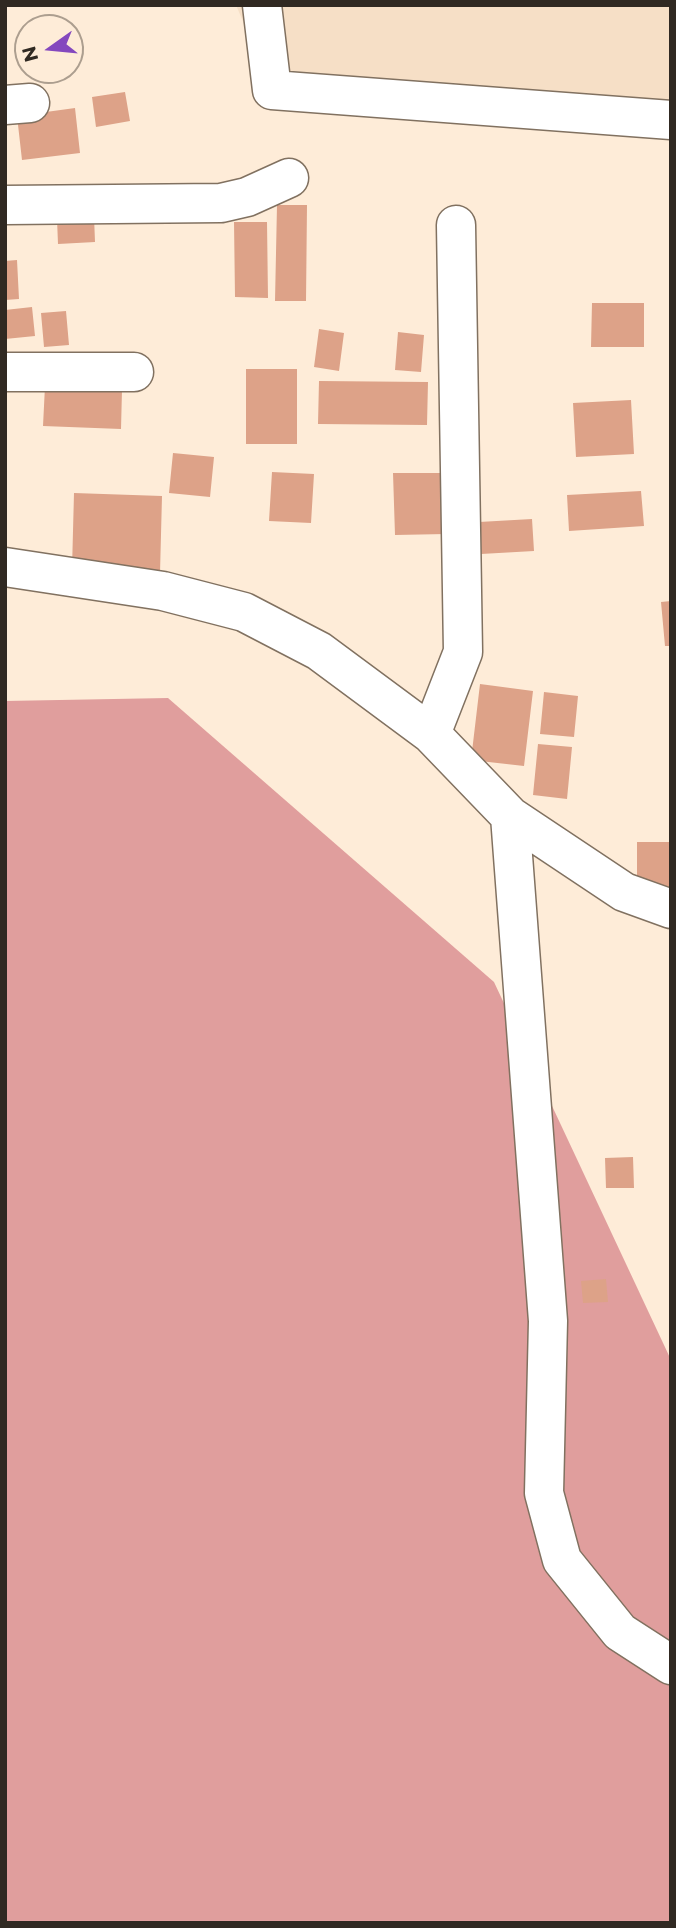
<!DOCTYPE html>
<style>
body{margin:0}
#map{position:relative;width:676px;height:1928px;overflow:hidden;background:#feecd8;font-family:Montserrat,sans-serif}
canvas{display:block}
.frame{position:absolute;inset:0;border:7px solid #302922;pointer-events:none}
.north{position:absolute;left:14px;top:14px;width:70px;height:70px;box-sizing:border-box;background:#feecd8;border:2px solid #ac9e8f;border-radius:50%;rotate:255deg;font-size:19px;font-weight:700;line-height:28px;text-align:center;color:#302922}
.north::after{content:'';display:block;margin:auto;width:24px;height:32px;background:#8448be;clip-path:polygon(50% 0,100% 100%,50% 72%,0 100%)}
</style>
<div id="map">
<canvas width="676" height="1928"></canvas>
<div class="frame"></div>
<div class="north">N</div>
</div>
<script>
const c = document.querySelector('canvas').getContext('2d');
c.lineJoin = 'round';
function fillPath(path, color) { c.fillStyle = color; c.fill(path, 'evenodd'); }
const shape = rows => new Path2D(rows.map(r => 'M' + r).join(''));
function strokePath(path, color, width, dash) { c.strokeStyle = color; c.lineWidth = width; c.lineCap = dash ? 'butt' : 'round'; c.setLineDash(dash || []); c.stroke(path); }
const built = shape([
 [236,5,671,5,671,115,272,90]
]);
const forest = shape([
 [168,698,494,982,671,1360,671,1923,5,1923,5,701]
]);
const building = shape([
 [125,92,130,121,96,127,92,97],
 [75,108,80,153,22,160,17,116],
 [277,205,307,205,306,301,275,301],
 [94,216,95,242,58,244,57,219],
 [234,222,267,222,268,298,235,297],
 [17,260,19,299,5,300,5,261],
 [592,303,644,303,644,347,591,347],
 [32,307,35,336,5,339,5,310],
 [66,311,69,345,44,347,41,313],
 [319,329,344,333,339,371,314,367],
 [398,332,424,335,421,372,395,370],
 [246,369,297,369,297,444,246,444],
 [319,381,428,382,427,425,318,424],
 [45,386,122,390,121,429,43,426],
 [631,400,634,454,576,457,573,403],
 [173,453,214,457,210,497,169,493],
 [272,472,314,474,311,523,269,521],
 [393,473,444,473,446,534,395,535],
 [641,491,644,526,569,531,567,495],
 [74,493,162,496,160,573,72,569],
 [532,519,534,551,481,554,479,522],
 [671,601,671,646,665,646,661,602],
 [480,684,533,691,524,766,471,760],
 [544,692,578,696,574,737,540,734],
 [538,744,572,747,567,799,533,795],
 [637,842,671,842,671,887,637,887],
 [633,1157,634,1188,606,1188,605,1158],
 [606,1279,608,1302,583,1303,581,1281]
]);
const minor = shape([
 [262,5,272,90,671,120],
 [5,105,30,103],
 [5,205,221,203,247,197,289,178],
 [5,372,134,372],
 [5,567,163,591,244,612,319,651,431,734,510,816,624,892,671,909],
 [431,734,463,652,456,225],
 [510,816,548,1321,544,1493,562,1560,620,1632,671,1665]
]);
fillPath(built, '#f6dfc6');
fillPath(forest, '#e09e9d');
fillPath(building, '#dda288');
strokePath(minor, '#817160', 41);
strokePath(minor, '#fff', 38);
</script>
